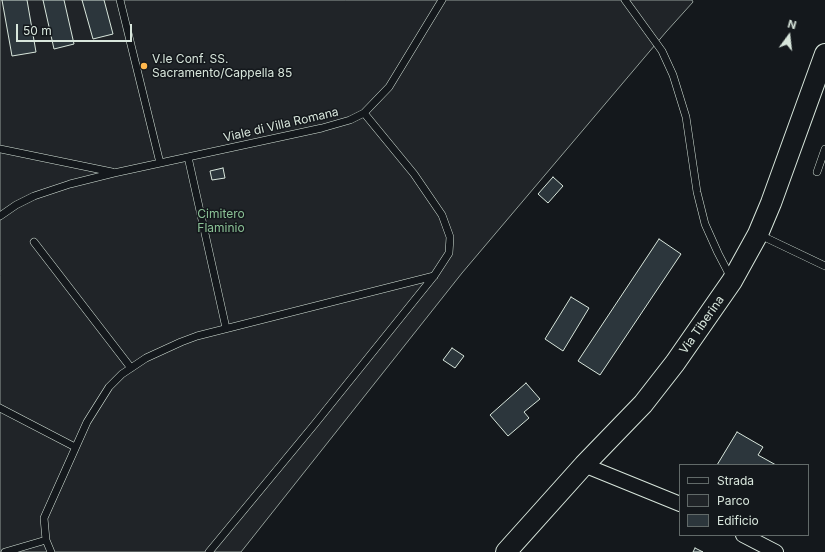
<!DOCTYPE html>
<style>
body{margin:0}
#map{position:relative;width:825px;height:552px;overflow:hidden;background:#14181c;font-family:Inter,sans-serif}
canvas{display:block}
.legend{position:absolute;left:679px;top:464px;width:130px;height:72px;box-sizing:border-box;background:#14181c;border:1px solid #626a69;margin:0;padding:5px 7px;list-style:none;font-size:12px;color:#d8e6dc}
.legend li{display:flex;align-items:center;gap:8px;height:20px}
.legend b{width:20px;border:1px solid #626a69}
.north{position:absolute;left:769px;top:16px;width:40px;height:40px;-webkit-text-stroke:3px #14181c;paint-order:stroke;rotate:15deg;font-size:11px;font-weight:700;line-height:16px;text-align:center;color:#d8e6dc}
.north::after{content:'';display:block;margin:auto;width:14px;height:18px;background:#d8e6dc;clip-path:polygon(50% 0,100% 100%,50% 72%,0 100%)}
.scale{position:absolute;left:16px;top:24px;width:116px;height:18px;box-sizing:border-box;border:2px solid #d8e6dc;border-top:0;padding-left:5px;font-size:12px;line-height:14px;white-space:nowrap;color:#d8e6dc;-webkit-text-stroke:3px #14181c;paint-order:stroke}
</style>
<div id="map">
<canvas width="825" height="552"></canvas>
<ul class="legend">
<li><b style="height:5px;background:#14181c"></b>Strada</li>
<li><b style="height:11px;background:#202428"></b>Parco</li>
<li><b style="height:11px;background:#2c363c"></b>Edificio</li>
</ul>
<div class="north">N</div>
<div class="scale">50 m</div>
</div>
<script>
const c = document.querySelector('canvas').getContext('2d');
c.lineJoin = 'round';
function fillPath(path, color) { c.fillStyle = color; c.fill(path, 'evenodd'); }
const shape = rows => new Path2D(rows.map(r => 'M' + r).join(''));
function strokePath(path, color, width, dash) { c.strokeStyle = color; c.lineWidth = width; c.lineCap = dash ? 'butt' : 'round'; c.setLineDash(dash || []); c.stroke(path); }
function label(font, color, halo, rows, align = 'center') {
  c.font = font + ' Inter,sans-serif'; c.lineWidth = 3; c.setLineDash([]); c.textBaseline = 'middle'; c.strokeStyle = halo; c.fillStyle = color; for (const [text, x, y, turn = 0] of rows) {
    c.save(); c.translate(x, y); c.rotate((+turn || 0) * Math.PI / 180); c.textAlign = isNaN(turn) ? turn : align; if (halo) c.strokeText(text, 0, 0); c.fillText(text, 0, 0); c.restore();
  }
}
const green = shape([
 [0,0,692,0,693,2,666,32,462,273,241,552,0,552,0,0]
]);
const building = shape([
 [2,0,27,0,36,52,12,56,2,0],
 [43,0,64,0,74,44,54,49,43,0],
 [82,0,104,0,113,34,93,39,82,0],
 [223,168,225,178,212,180,210,171,223,168],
 [553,177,563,186,548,203,538,194,553,177],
 [659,239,681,254,600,375,578,361,659,239],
 [571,297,589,308,563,351,545,339,571,297],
 [452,348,464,356,455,368,443,360,452,348],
 [526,383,540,399,524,412,529,418,508,436,490,415,526,383],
 [737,432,763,447,758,455,776,465,717,465,737,432],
 [695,548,703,552,693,552,695,548]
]);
const lane = shape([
 [120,0,160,163],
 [625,0,662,51,673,75,686,117,697,192,705,224,718,253,731,278],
 [0,149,112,172],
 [188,157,226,328],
 [817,172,825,149],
 [0,216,16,205,34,196,70,184,114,173,322,128,350,120,364,113,389,87,442,0],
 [758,234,825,266],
 [34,242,131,368],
 [0,408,75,447],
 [5,552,46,540],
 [51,552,46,540,44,518,87,422,109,387,122,374,146,358,181,342,197,336,434,276],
 [209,552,314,425,434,276,449,253,450,237,442,215,414,174,364,113]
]);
const street = shape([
 [584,465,680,504],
 [743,535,776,552]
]);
const secondary = shape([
 [506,552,584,465,643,404,675,363,732,281,758,234,771,203,825,54]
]);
const markers = [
 [144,66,4,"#ffb74d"]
];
const poiNames = [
 ["V.le Conf. SS.",152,59],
 ["Sacramento/Cappella 85",152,73]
];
const streetNames = [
 ["Viale di Villa Romana",281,125,-13],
 ["Via Tiberina",702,325,-55]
];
const parkNames = [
 ["Cimitero",221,214],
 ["Flaminio",221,228]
];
fillPath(green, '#202428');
strokePath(green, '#939e99', 1);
fillPath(building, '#2c363c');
strokePath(building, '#d8e6dc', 1);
strokePath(lane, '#d8e6dc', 8);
strokePath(street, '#d8e6dc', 16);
strokePath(secondary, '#d8e6dc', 22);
strokePath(lane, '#14181c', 7);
strokePath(street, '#14181c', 14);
strokePath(secondary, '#14181c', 20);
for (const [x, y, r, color] of markers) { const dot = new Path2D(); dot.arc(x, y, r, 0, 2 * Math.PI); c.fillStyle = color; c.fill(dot); strokePath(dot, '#14181c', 1.5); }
label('12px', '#d8e6dc', '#14181c', poiNames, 'left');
label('12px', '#d8e6dc', '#14181c', streetNames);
label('12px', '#8ac095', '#14181c', parkNames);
</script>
